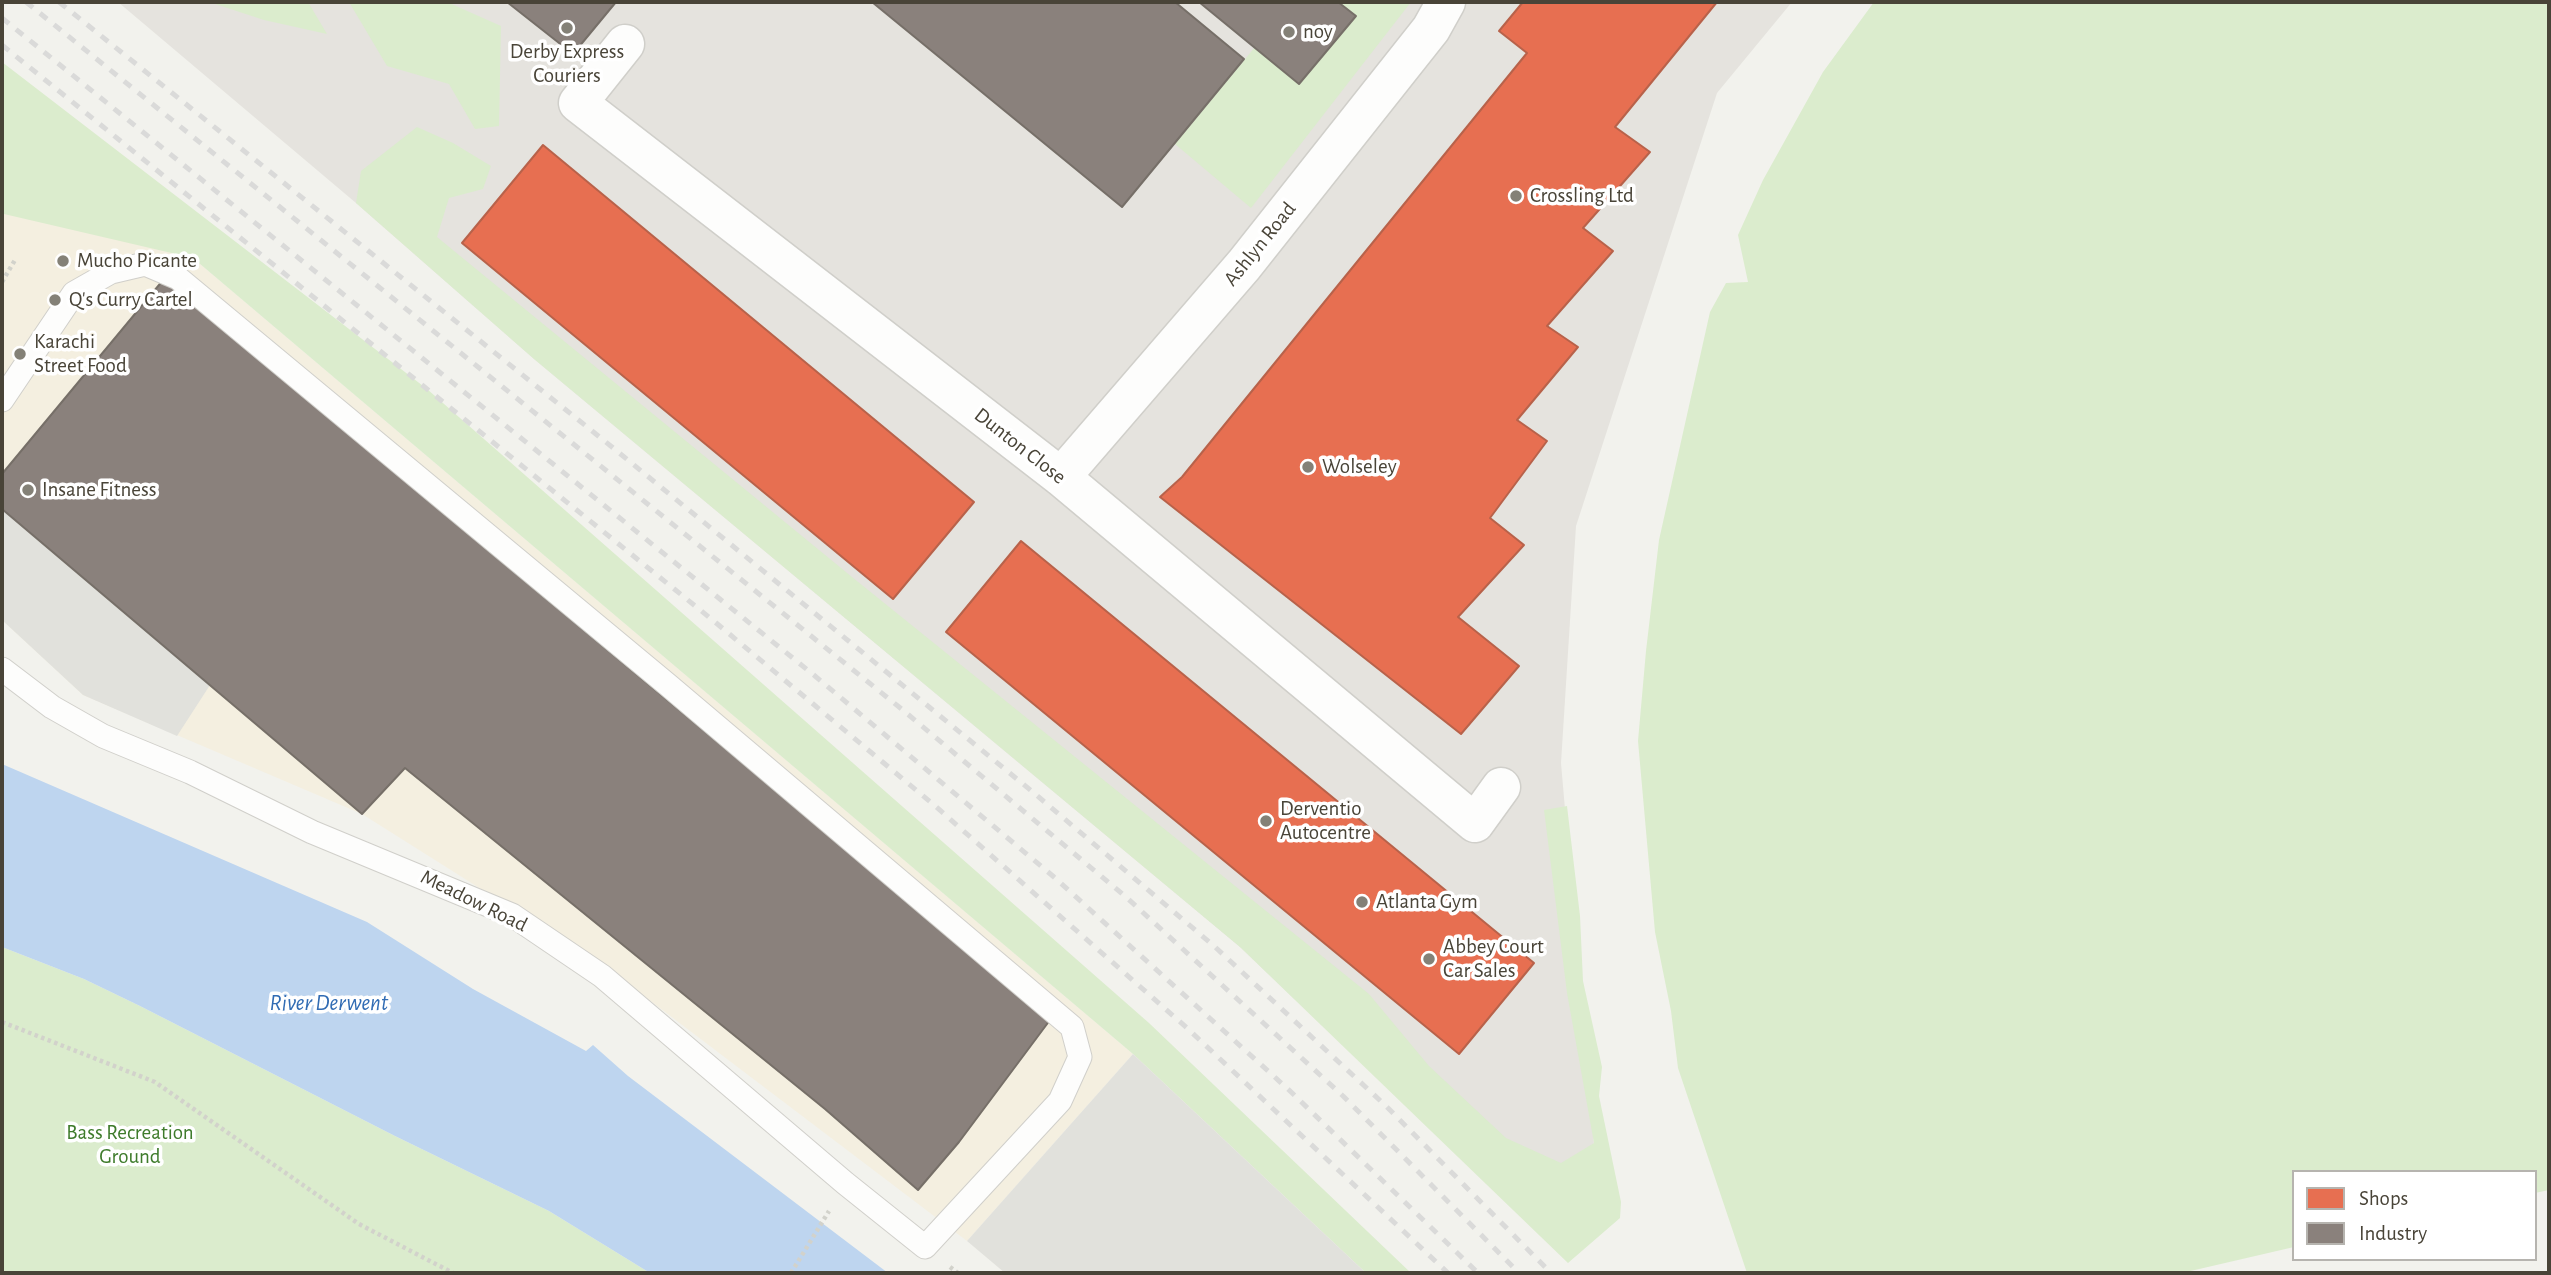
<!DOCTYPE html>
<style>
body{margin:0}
#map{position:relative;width:2551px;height:1275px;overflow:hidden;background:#f2f2ed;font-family:"Alegreya Sans",sans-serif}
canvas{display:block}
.frame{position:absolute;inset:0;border:4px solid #494438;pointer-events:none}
.legend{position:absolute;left:2292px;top:1170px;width:245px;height:91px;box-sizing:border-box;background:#fff;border:2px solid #b6b4af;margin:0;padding:9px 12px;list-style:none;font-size:21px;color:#494438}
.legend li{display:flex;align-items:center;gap:14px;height:35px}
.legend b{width:35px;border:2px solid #b6b4af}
</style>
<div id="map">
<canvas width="2551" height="1275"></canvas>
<div class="frame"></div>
<ul class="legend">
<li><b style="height:19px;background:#e76f51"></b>Shops</li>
<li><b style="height:19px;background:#8a817c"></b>Industry</li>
</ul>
</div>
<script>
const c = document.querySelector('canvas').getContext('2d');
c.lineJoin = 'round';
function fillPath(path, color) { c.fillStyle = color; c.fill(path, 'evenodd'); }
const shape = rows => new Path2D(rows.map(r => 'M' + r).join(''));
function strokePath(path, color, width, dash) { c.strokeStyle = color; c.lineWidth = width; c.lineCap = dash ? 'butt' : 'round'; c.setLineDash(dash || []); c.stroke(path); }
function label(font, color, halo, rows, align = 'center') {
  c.font = font + ' "Alegreya Sans",sans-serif'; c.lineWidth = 7; c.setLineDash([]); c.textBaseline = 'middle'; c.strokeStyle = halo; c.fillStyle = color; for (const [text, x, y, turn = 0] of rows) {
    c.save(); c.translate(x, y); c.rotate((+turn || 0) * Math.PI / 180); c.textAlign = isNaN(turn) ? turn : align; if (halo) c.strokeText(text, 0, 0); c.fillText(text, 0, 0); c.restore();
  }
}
const commercial = shape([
 [2,211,193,258,1133,1054,967,1241,611,971,362,814,83,695,2,620]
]);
const industrial = shape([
 [118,2,1792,2,1717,93,1576,526,1561,763,1594,1144,1512,1207,1240,947,534,359,356,203]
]);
const green = shape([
 [209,2,308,2,327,34,264,20],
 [349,2,447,2,501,26,499,126,475,129,449,84,387,66],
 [1338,2,1411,2,1251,208,1175,144,1255,47,1299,84,1356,16],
 [1874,2,2549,2,2549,1190,2535,1193,2535,1172,2294,1172,2294,1247,2182,1273,1747,1273,1678,1068,1671,1011,1655,932,1638,741,1646,651,1659,540,1710,312,1726,283,1748,282,1738,235,1763,180,1823,72],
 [2,62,427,389,1149,1023,1411,1273,1366,1273,1133,1054,193,258,4,214,2,211],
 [417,127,453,143,491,166,483,189,449,198,437,237,852,577,1369,994,1429,1066,1506,1138,1561,1163,1594,1143,1567,993,1544,810,1567,806,1580,916,1583,981,1602,1067,1599,1096,1621,1202,1620,1218,1568,1263,1240,947,534,359,356,203,361,171],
 [2,947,84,979,140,1006,395,1136,549,1211,650,1273,2,1273]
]);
const parking = shape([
 [2,508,210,685,177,736,83,695,2,620],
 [1133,1054,1366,1273,1005,1273,967,1241]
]);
const water = shape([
 [2,764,367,922,473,989,586,1051,593,1045,628,1076,888,1273,650,1273,549,1211,395,1136,140,1006,84,979,2,947]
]);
const shops = shape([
 [1523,2,1717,2,1615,127,1650,152,1583,228,1613,251,1547,326,1578,347,1517,420,1547,441,1490,518,1524,545,1458,617,1519,666,1461,734,1160,497,1182,477,1527,53,1499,31,1523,2],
 [543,145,974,502,893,599,462,243,543,145],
 [1021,541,1534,963,1459,1054,946,632,1021,541]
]);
const industry = shape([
 [507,2,616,2,573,54,507,2],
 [872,2,1175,2,1244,59,1122,207,872,2],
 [1199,2,1338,2,1356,16,1299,84,1199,2],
 [164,279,1050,1020,959,1142,918,1190,825,1109,405,768,362,814,2,509,2,474,164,279]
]);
const path = shape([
 [2,282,15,260],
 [2,1022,155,1082,359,1224,453,1273],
 [950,1267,958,1273],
 [791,1273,829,1211]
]);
const lane = shape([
 [2,400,74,293,111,272,145,264,178,278,668,685,1072,1027,1080,1057,1060,1101,925,1247,845,1183,602,976,512,915,312,832,190,772,103,736,52,707,2,669]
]);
const street = shape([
 [625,44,578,103,1061,477,1475,823,1501,787],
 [1061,477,1244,265,1431,29,1446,2]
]);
const rail = shape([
 [26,2,904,711,1126,897,1343,1096,1519,1273],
 [59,2,612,447,1034,793,1214,946,1386,1106,1551,1273],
 [2,18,815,676,1054,877,1289,1090,1478,1273],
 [2,45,715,622,934,805,1187,1028,1448,1273]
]);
const markers = [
 [567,28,7,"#848177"],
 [1289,32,7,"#848177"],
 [1516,196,7,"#848177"],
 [63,261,7,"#848177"],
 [55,300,7,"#848177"],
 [20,354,7,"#848177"],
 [1308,467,7,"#848177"],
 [28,490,7,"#848177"],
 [1266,821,7,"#848177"],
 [1362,902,7,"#848177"],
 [1429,959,7,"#848177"]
];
const poiNames = [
 ["noy",1303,32],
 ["Derby Express",567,52,"center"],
 ["Couriers",567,76,"center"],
 ["Crossling Ltd",1530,196],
 ["Mucho Picante",77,261],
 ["Q's Curry Cartel",69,300],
 ["Karachi",34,342],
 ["Street Food",34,366],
 ["Wolseley",1322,467],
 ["Insane Fitness",42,490],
 ["Derventio",1280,809],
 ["Autocentre",1280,833],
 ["Atlanta Gym",1376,902],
 ["Abbey Court",1443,947],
 ["Car Sales",1443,971]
];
const streetNames = [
 ["Ashlyn Road",1260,244,-51],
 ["Dunton Close",1020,446,38],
 ["Meadow Road",474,901,26]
];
const parkNames = [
 ["Bass Recreation",130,1133],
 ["Ground",130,1157]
];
const waterNames = [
 ["River Derwent",329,1003]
];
fillPath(commercial, '#f4efe0');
fillPath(industrial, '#e5e3de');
fillPath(green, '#dbeccd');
fillPath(parking, '#e1e1dc');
fillPath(water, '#bed5ef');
fillPath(shops, '#e76f51');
strokePath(shops, '#b8624a', 2);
fillPath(industry, '#8a817c');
strokePath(industry, '#766f68', 2);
strokePath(lane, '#d0cfca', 25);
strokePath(street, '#d0cfca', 41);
strokePath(path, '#d2d2cb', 4.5, [3.5, 3.5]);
strokePath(lane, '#fdfdfc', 23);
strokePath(street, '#fdfdfc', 38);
strokePath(rail, '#dadad9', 5, [9, 9]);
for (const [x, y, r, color] of markers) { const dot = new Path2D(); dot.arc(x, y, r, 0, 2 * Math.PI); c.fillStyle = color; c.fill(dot); strokePath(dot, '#fff', 2.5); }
label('21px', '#494438', '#fff', poiNames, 'left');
label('21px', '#494438', '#fff', streetNames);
label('21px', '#3e7b2b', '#fff', parkNames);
label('italic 23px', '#316cb4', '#fff', waterNames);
</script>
